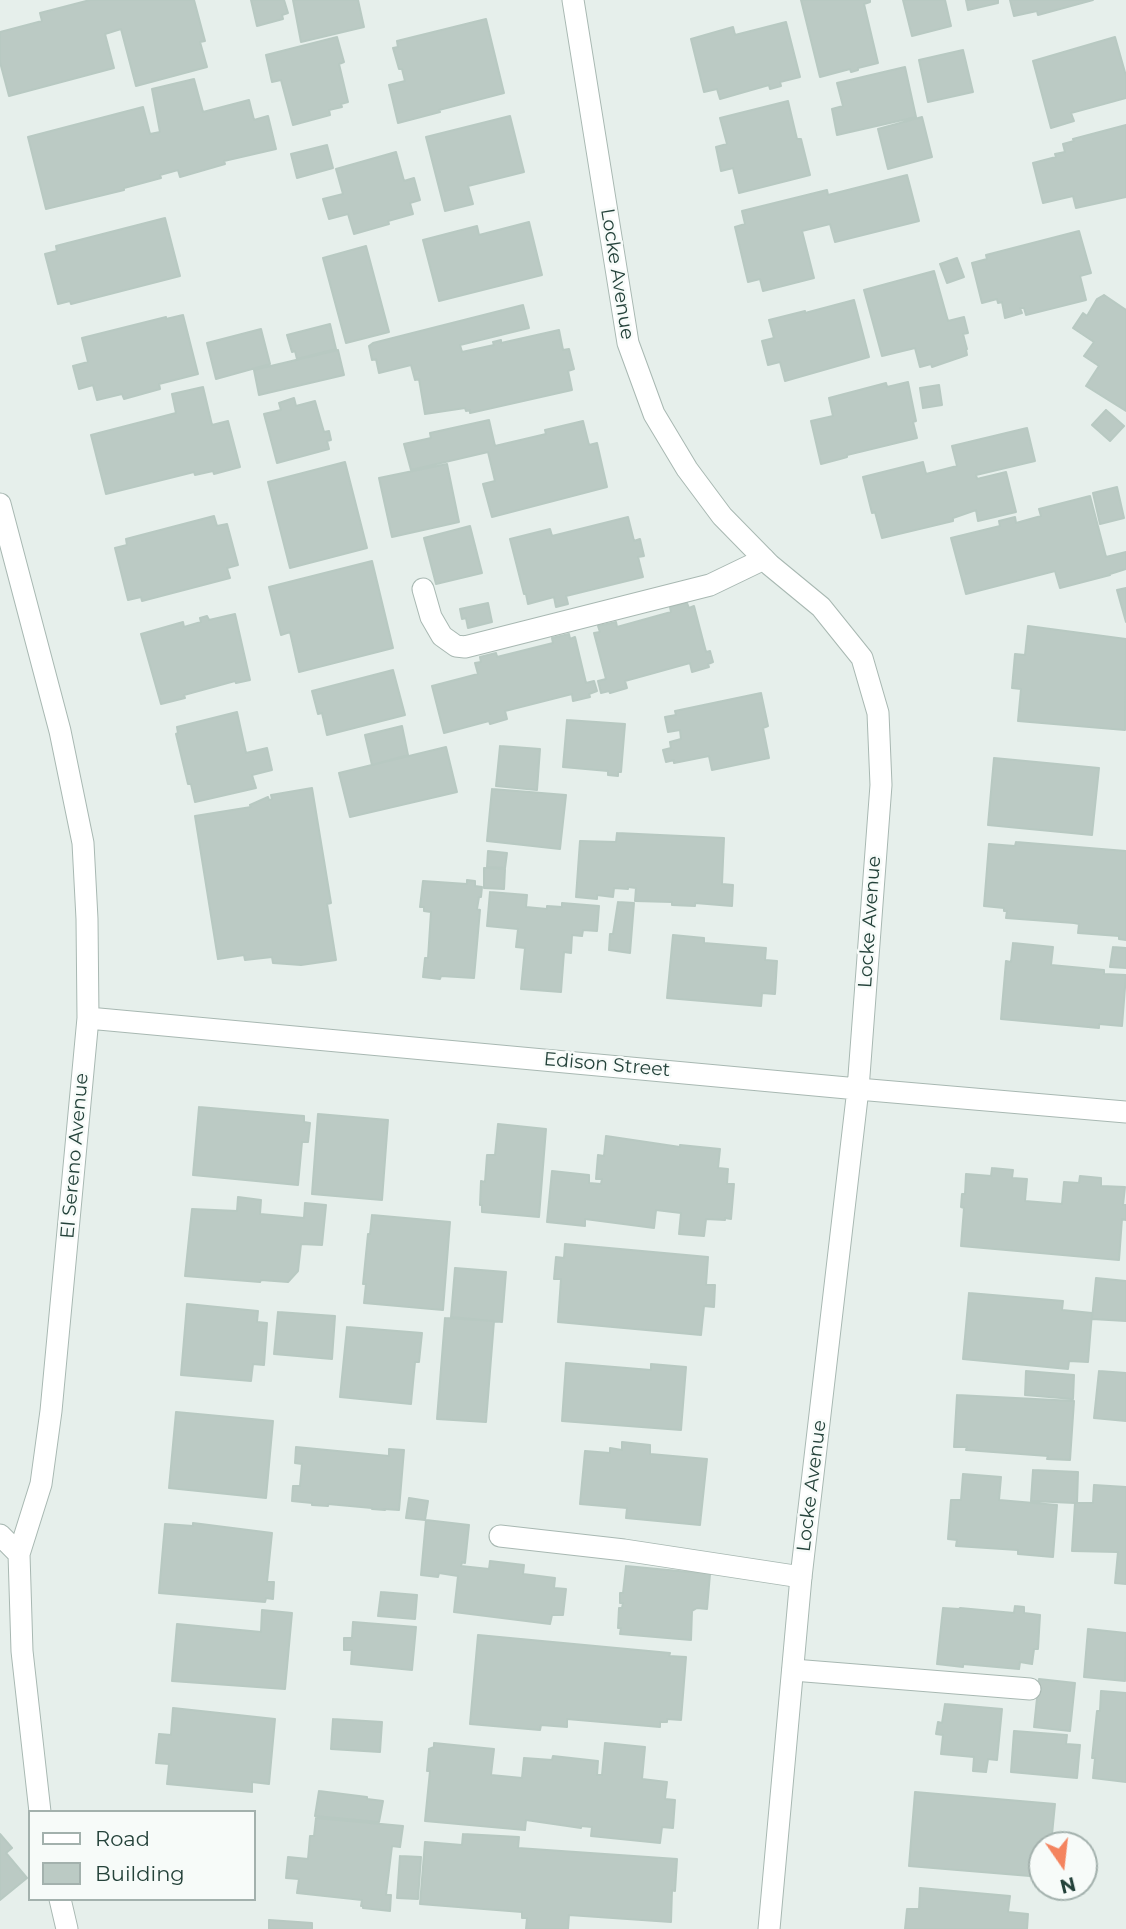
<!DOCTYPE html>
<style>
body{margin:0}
#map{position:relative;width:1126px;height:1929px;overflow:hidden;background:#e6efeb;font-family:Montserrat,sans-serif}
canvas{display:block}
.legend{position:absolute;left:28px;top:1810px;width:228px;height:91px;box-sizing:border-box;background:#f7fbf9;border:2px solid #a3b1ad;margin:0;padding:9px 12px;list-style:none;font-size:21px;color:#24423a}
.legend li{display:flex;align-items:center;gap:14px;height:35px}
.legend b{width:35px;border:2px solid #a3b1ad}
.north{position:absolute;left:1028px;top:1831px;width:70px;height:70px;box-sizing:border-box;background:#f7fbf9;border:2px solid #a3b1ad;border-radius:50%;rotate:166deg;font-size:19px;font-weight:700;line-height:28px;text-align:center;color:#24423a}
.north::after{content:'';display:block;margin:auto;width:24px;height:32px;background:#f4845f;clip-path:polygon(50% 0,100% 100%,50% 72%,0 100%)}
</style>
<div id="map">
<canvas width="1126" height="1929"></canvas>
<ul class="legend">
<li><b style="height:9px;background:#fff"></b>Road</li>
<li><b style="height:19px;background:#bbcac4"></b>Building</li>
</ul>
<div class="north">N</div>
</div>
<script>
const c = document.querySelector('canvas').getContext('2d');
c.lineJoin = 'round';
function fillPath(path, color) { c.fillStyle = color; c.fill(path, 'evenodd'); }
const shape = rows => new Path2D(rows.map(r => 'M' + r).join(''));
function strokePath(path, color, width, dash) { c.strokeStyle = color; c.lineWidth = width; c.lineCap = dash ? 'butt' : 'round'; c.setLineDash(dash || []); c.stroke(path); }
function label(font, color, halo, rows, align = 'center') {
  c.font = font + ' Montserrat,sans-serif'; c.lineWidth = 5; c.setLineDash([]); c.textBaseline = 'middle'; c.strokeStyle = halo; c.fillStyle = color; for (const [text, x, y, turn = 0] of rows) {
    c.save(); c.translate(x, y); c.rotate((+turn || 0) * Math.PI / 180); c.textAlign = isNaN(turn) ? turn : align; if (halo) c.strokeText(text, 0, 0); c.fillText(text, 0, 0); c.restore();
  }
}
const building = shape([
 [90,0,194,0,205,41,200,42,207,67,136,86,121,29,105,34,114,68,9,96,0,62,0,32,42,21,40,13,90,0],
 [251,0,284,0,288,13,282,15,283,19,257,26,251,0],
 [293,0,358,0,364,27,301,42,293,0],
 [801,0,870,0,870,2,864,4,878,63,858,68,858,70,851,72,850,69,820,77,801,0],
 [903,0,945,0,951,26,912,36,903,0],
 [966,0,998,0,998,3,968,10,966,0],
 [1010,0,1093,0,1038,15,1037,11,1014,16,1010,0],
 [486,19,504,93,439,110,440,112,398,123,389,85,405,81,402,69,399,69,393,48,398,47,397,41,486,19],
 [786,22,800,77,780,82,781,86,770,89,769,85,720,99,717,89,704,92,691,39,733,27,735,35,786,22],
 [337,37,344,62,339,64,348,102,341,104,342,107,329,110,330,115,293,125,281,80,272,82,266,55,337,37],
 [1115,37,1126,76,1126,98,1071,113,1074,121,1051,128,1033,61,1115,37],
 [963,50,973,92,928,102,919,60,963,50],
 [905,67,916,117,837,135,832,109,843,106,837,83,905,67],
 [194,79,203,112,249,100,254,120,268,116,276,149,224,161,225,164,180,177,178,170,160,175,161,178,124,188,124,190,46,209,28,137,143,107,150,134,160,132,152,89,194,79],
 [788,101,797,139,801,139,810,175,739,193,733,168,721,171,716,147,727,144,720,118,788,101],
 [510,116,524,172,468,186,473,204,445,211,426,137,510,116],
 [922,117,932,157,888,169,878,129,922,117],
 [1126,125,1126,197,1076,208,1073,196,1043,203,1033,163,1056,157,1055,154,1065,152,1063,144,1074,141,1073,139,1126,125],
 [327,145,333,168,297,178,291,154,327,145],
 [396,152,404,181,414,178,420,200,410,203,413,214,388,221,389,224,354,234,348,214,329,219,323,199,343,194,336,169,396,152],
 [907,175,919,221,835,242,830,224,802,231,814,278,763,291,760,279,748,282,735,227,745,224,742,211,827,190,828,195,907,175],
 [165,218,180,276,71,304,70,301,58,304,45,254,57,251,56,246,165,218],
 [529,222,542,275,439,301,423,240,477,226,479,235,529,222],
 [1079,231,1091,273,1080,276,1086,300,1026,315,1024,308,1020,308,1022,313,1005,318,1002,302,998,303,997,299,982,303,972,263,987,259,986,255,1079,231],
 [366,246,389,332,346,343,323,258,366,246],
 [957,258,964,277,947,283,940,264,957,258],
 [934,271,948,321,964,317,968,333,963,334,967,349,966,350,967,355,932,367,931,364,920,367,915,348,882,356,864,290,934,271],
 [1104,295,1126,310,1126,411,1086,386,1099,366,1084,356,1094,342,1073,328,1083,313,1087,316,1097,299,1104,295],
 [854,300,869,357,785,381,780,362,768,365,762,341,774,338,769,320,805,311,805,313,854,300],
 [523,305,529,328,460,345,462,352,494,345,493,342,501,340,501,343,559,330,563,350,569,349,574,369,568,371,572,390,470,413,470,410,466,411,465,408,425,414,419,379,415,380,411,365,379,373,376,359,372,360,369,346,373,343,523,305],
 [183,315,198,374,159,384,160,389,124,399,122,394,97,400,93,385,79,389,73,366,88,362,82,338,166,317,166,319,183,315],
 [330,324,336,349,297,359,295,351,292,352,287,335,330,324],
 [261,329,270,364,216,379,207,343,261,329],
 [338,350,344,375,259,395,254,370,338,350],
 [908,382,916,421,913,422,917,438,847,455,847,457,840,459,821,464,811,421,833,416,829,398,886,383,887,387,908,382],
 [939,385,942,405,923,408,920,388,939,385],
 [203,387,212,425,228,421,240,467,214,474,213,471,195,475,194,472,106,494,91,435,176,413,172,394,203,387],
 [294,398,296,406,315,401,324,432,329,431,331,440,327,441,329,449,277,463,264,414,281,410,279,403,294,398],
 [1106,410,1124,426,1110,441,1092,425,1106,410],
 [489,420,495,446,546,434,545,430,583,421,589,445,597,443,607,487,492,517,483,484,495,481,488,452,411,470,404,444,431,438,430,433,489,420],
 [1027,428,1035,461,976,475,977,479,1006,472,1016,512,978,521,976,510,953,518,953,521,882,538,875,512,872,513,863,477,923,462,926,474,957,466,952,446,1027,428],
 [345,462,367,548,290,568,268,482,345,462],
 [447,464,459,522,392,537,379,478,447,464],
 [1117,487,1124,518,1100,524,1093,493,1117,487],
 [1090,496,1106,557,1126,552,1126,569,1110,574,1110,575,1060,588,1055,571,966,594,951,538,1000,526,999,521,1015,517,1016,523,1041,516,1039,509,1090,496],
 [214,516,217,526,227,524,238,565,227,568,230,578,142,601,141,597,128,600,115,548,127,545,126,539,214,516],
 [628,517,634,541,640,539,644,556,638,557,643,577,566,596,568,604,556,607,554,597,528,604,526,594,524,594,510,539,550,529,552,536,628,517],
 [470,526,482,573,436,584,424,538,470,526],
 [372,561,393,648,299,672,290,632,281,635,269,587,372,561],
 [1126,588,1126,622,1117,590,1126,588],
 [488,603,492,622,468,628,466,618,462,619,460,609,488,603],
 [687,603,689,608,694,606,706,652,710,651,713,662,708,664,709,667,692,672,690,663,625,681,627,688,610,693,609,691,601,693,598,681,606,679,594,633,600,632,598,626,616,622,617,627,671,612,670,607,687,603],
 [235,614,250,680,236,683,235,681,184,695,185,698,161,704,141,634,183,622,184,627,201,622,200,618,207,616,209,620,235,614],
 [1028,626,1126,639,1125,730,1018,721,1021,689,1012,688,1015,654,1025,655,1028,626],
 [569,634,570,639,575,637,586,683,594,681,597,691,589,694,590,697,573,701,572,694,505,711,507,719,490,724,489,721,444,733,432,686,478,674,475,663,481,662,480,657,496,653,497,657,553,643,552,638,569,634],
 [393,670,405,715,327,735,322,713,318,714,312,691,393,670],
 [761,693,768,726,763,728,769,758,712,770,709,756,674,763,674,760,666,762,663,750,671,748,670,742,681,739,680,730,668,732,665,717,676,715,675,711,761,693],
 [237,712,246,753,267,748,272,770,252,775,256,788,195,802,191,784,188,784,176,734,178,733,177,727,237,712],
 [567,720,625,724,621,772,618,772,618,776,608,775,608,771,563,767,567,720],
 [402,726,408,755,372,765,365,735,402,726],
 [500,746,540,749,537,790,496,786,500,746],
 [446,747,457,792,350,817,339,773,446,747],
 [994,758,1099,768,1092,835,988,825,994,758],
 [312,788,331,903,327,904,336,960,301,965,273,963,272,957,245,960,244,955,218,959,195,816,251,807,250,805,268,797,269,800,272,799,271,795,312,788],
 [492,789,566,795,560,849,487,841,492,789],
 [617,833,724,838,722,884,733,885,732,906,695,903,695,906,672,905,672,902,635,901,636,888,628,887,628,889,614,888,613,897,597,895,597,899,576,897,580,841,616,842,617,833],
 [1016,842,1126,851,1126,940,1119,939,1119,936,1078,933,1079,924,1074,923,1006,918,1007,911,1004,911,1004,908,984,906,989,844,1015,846,1016,842],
 [488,851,507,853,505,868,487,867,488,851],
 [484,868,505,869,504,889,484,888,484,868],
 [467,880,475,881,475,886,482,887,481,897,479,897,477,909,480,910,474,978,441,976,440,979,423,977,425,958,428,958,431,912,424,911,424,907,420,907,423,881,467,884,467,880],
 [490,892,527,895,526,907,547,909,547,906,562,907,562,903,599,906,597,931,583,930,582,936,572,935,571,953,564,952,561,992,521,989,525,948,516,947,518,929,487,926,490,892],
 [618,902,634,903,630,953,609,950,610,934,613,934,618,902],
 [673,935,704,938,704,943,766,948,765,960,777,961,775,994,762,993,761,1006,667,998,673,935],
 [1013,943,1053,947,1051,965,1104,970,1104,974,1126,975,1122,1026,1099,1024,1099,1028,1001,1019,1006,961,1011,962,1013,943],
 [1113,947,1126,948,1126,968,1110,967,1113,947],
 [199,1107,304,1116,304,1122,310,1123,308,1142,302,1142,298,1185,193,1175,199,1107],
 [318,1114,388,1120,382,1200,312,1194,318,1114],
 [498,1124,546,1129,539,1217,482,1212,482,1205,480,1205,481,1181,485,1182,487,1155,495,1155,498,1124],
 [606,1136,680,1147,680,1145,720,1149,718,1168,728,1169,727,1184,734,1184,731,1219,725,1218,725,1220,706,1219,704,1236,679,1234,681,1213,656,1210,654,1228,585,1219,585,1226,547,1222,552,1171,589,1175,589,1183,601,1184,602,1179,596,1179,598,1155,604,1156,606,1136],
 [992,1168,1013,1170,1012,1178,1027,1179,1025,1201,1062,1204,1064,1182,1079,1183,1080,1176,1101,1178,1101,1186,1125,1187,1123,1205,1126,1205,1126,1220,1122,1219,1119,1260,961,1246,964,1208,961,1207,962,1194,965,1194,966,1174,991,1176,992,1168],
 [238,1197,261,1200,260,1214,304,1218,305,1203,326,1205,322,1245,301,1244,298,1271,288,1282,261,1280,260,1282,185,1276,192,1209,237,1211,238,1197],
 [372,1215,450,1222,443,1310,364,1303,366,1284,363,1284,368,1234,370,1234,372,1215],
 [565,1244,708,1257,706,1285,715,1285,714,1307,704,1306,701,1335,558,1322,561,1279,554,1279,556,1257,564,1258,565,1244],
 [455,1268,506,1272,502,1322,451,1317,455,1268],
 [1096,1278,1126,1281,1126,1321,1092,1319,1096,1278],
 [969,1293,1063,1301,1062,1310,1092,1313,1088,1362,1069,1361,1068,1369,963,1359,969,1293],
 [187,1304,258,1311,257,1322,267,1323,264,1365,253,1364,251,1381,181,1375,187,1304],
 [278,1312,335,1316,332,1359,274,1354,278,1312],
 [445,1318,494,1321,486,1422,437,1419,445,1318],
 [347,1327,422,1333,419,1362,415,1362,411,1404,340,1397,347,1327],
 [566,1363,651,1370,651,1364,686,1367,681,1430,562,1421,566,1363],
 [1026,1371,1074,1375,1073,1399,1025,1395,1026,1371],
 [1099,1371,1126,1373,1126,1421,1094,1418,1099,1371],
 [957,1395,1074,1401,1070,1460,1047,1459,1048,1456,966,1450,967,1447,954,1447,957,1395],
 [176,1412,273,1421,266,1498,169,1488,176,1412],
 [622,1442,650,1445,650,1454,707,1459,700,1525,626,1518,627,1508,580,1504,585,1451,610,1453,610,1448,622,1450,622,1442],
 [296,1447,389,1456,389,1449,404,1450,399,1510,384,1509,385,1510,372,1509,372,1508,328,1504,328,1506,312,1505,312,1503,292,1501,293,1486,300,1486,302,1464,295,1463,296,1447],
 [1033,1470,1078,1472,1077,1503,1093,1503,1094,1485,1126,1487,1126,1584,1115,1583,1118,1552,1072,1551,1075,1503,1031,1501,1033,1470],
 [963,1474,1001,1477,999,1500,1057,1505,1053,1557,1018,1554,1018,1550,956,1546,957,1540,948,1539,951,1500,961,1500,963,1474],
 [409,1498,428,1501,425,1520,406,1518,409,1498],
 [426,1520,469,1525,465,1563,462,1562,461,1566,489,1569,490,1561,524,1565,523,1574,555,1578,554,1588,566,1589,563,1615,552,1615,550,1624,454,1612,458,1576,439,1573,438,1577,421,1575,426,1520],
 [193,1523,272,1533,267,1582,274,1582,273,1599,266,1598,265,1602,159,1593,165,1524,193,1526,193,1523],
 [626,1566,710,1574,707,1609,697,1608,692,1611,691,1640,620,1634,621,1628,618,1628,619,1608,622,1608,623,1603,620,1603,620,1593,623,1593,626,1566],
 [381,1592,417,1595,415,1619,378,1616,381,1592],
 [1015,1606,1024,1607,1024,1613,1040,1615,1038,1649,1034,1649,1032,1664,1020,1662,1019,1669,963,1664,963,1667,937,1664,943,1608,959,1609,960,1608,1014,1613,1015,1606],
 [262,1610,292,1613,285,1689,172,1681,177,1624,261,1632,262,1610],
 [353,1622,416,1627,412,1670,351,1664,352,1650,344,1650,344,1638,352,1638,353,1622],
 [1088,1629,1126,1633,1125,1681,1084,1677,1088,1629],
 [478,1635,670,1653,669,1656,686,1657,681,1720,667,1719,667,1722,660,1722,660,1727,567,1719,567,1727,541,1725,540,1730,470,1724,478,1635],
 [1039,1679,1075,1683,1070,1731,1034,1727,1039,1679],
 [1101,1691,1126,1693,1126,1782,1093,1778,1095,1758,1092,1758,1097,1711,1100,1711,1101,1691],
 [945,1704,1002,1709,997,1760,988,1759,986,1772,973,1771,974,1757,941,1754,943,1735,936,1734,938,1722,942,1723,945,1704],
 [173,1708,275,1719,269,1784,252,1782,252,1792,167,1784,169,1764,156,1763,159,1734,171,1735,173,1708],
 [333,1719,382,1722,380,1752,331,1749,333,1719],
 [1014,1731,1067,1735,1066,1744,1080,1745,1077,1778,1011,1772,1014,1731],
 [434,1743,494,1749,491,1775,522,1778,524,1758,552,1760,553,1756,598,1761,597,1775,602,1775,605,1743,645,1747,642,1779,667,1782,665,1799,675,1800,673,1828,662,1827,660,1843,591,1836,592,1827,581,1826,581,1828,526,1820,525,1830,425,1821,430,1771,427,1771,429,1749,434,1747,434,1743],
 [319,1791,367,1797,367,1799,383,1801,379,1822,315,1816,319,1791],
 [915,1792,1055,1804,1051,1845,1042,1845,1042,1877,909,1866,915,1792],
 [316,1818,403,1826,400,1847,392,1846,386,1895,391,1895,390,1911,363,1908,363,1906,361,1906,362,1900,297,1893,299,1879,286,1878,288,1857,308,1859,310,1836,314,1836,316,1818],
 [0,1834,12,1848,6,1853,27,1878,0,1900,0,1834],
 [463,1834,519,1837,518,1848,677,1859,675,1891,672,1890,671,1922,569,1915,568,1929,526,1929,527,1918,522,1918,522,1912,420,1904,425,1842,462,1845,463,1834],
 [400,1856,421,1857,418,1899,397,1898,400,1856],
 [920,1888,1010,1896,1008,1912,1028,1914,1027,1929,905,1929,907,1909,919,1909,920,1888],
 [269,1920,312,1923,312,1929,269,1929,269,1920]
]);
const lane = shape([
 [423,589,431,617,442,636,456,646,465,647,710,585,764,559],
 [500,1536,624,1550,801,1577],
 [793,1670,1030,1689]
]);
const street = shape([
 [573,0,628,343,654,414,687,469,722,516,770,565,821,607,862,658,878,713,881,785,858,1089,801,1577,769,1929],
 [0,504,60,731,83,843,87,919,88,1018,51,1411,41,1484,19,1554,22,1651,40,1812],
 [88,1018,858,1089,1126,1112],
 [0,1535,19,1554],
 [60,1899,67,1929]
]);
const streetNames = [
 ["Locke Avenue",617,274,81],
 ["Locke Avenue",870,922,-86],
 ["Edison Street",607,1065,5],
 ["El Sereno Avenue",75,1156,-85],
 ["Locke Avenue",812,1486,-83]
];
fillPath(building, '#bbcac4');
strokePath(building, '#b8c9c2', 2);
strokePath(lane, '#a8b8b2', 23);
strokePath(street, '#a8b8b2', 23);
strokePath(lane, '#fff', 21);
strokePath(street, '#fff', 21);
label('19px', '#24423a', '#f7fbf9', streetNames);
</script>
